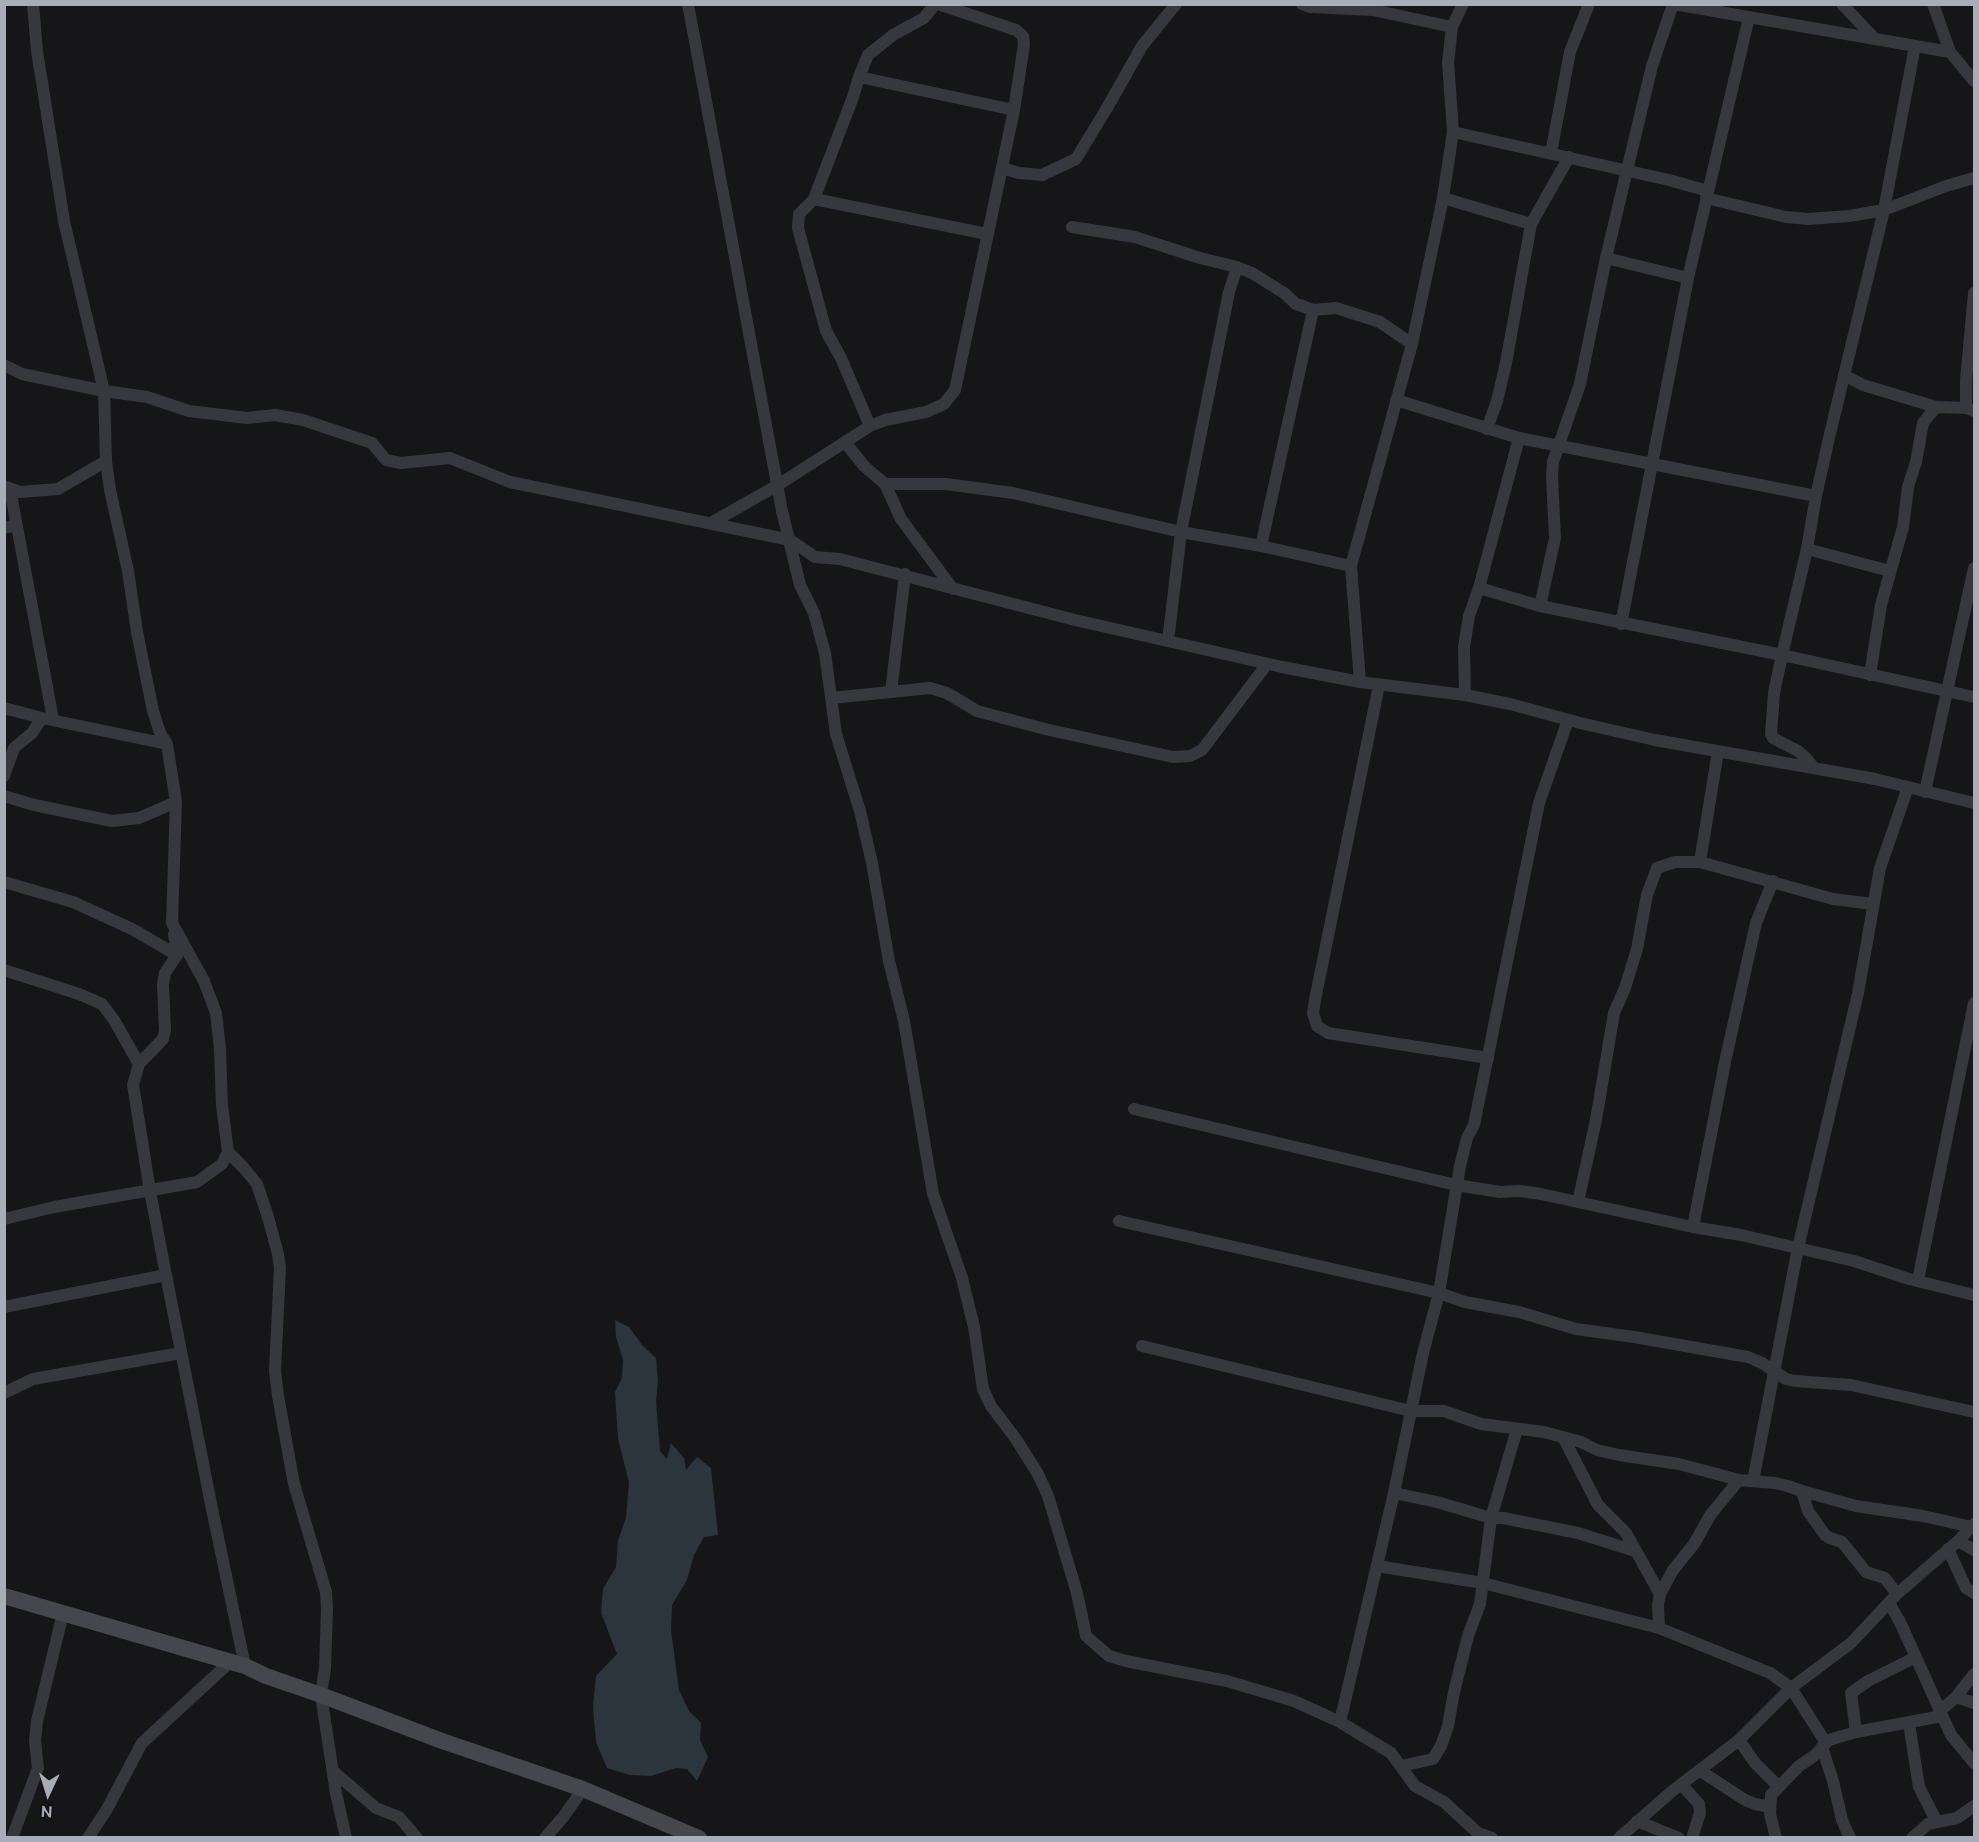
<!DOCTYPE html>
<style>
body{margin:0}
#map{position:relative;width:1979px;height:1842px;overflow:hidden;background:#161618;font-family:Ubuntu,sans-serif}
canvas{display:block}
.frame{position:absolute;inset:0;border:6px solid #a8adb8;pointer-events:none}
.north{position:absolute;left:18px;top:1764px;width:60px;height:60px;-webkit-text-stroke:4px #111113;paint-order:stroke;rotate:184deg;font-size:16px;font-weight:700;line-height:24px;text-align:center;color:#a8adb8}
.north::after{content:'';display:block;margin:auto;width:21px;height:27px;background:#a8adb8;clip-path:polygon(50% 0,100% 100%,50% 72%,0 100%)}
</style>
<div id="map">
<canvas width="1979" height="1842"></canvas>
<div class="frame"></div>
<div class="north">N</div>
</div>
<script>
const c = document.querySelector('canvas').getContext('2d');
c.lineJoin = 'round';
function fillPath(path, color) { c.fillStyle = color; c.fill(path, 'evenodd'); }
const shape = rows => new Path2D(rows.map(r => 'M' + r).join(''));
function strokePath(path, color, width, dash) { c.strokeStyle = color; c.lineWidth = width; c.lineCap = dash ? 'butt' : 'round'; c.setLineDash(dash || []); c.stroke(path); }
const water = shape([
 [615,1320,629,1327,642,1345,656,1358,658,1381,656,1401,660,1451,667,1459,671,1443,684,1458,686,1470,697,1457,711,1468,718,1535,704,1537,694,1555,687,1580,672,1605,671,1630,679,1690,689,1711,701,1723,700,1740,708,1757,697,1781,687,1769,676,1768,651,1776,630,1775,607,1768,596,1742,593,1707,596,1676,617,1654,601,1613,603,1589,616,1567,618,1541,626,1518,629,1482,618,1439,615,1392,622,1378,623,1360,616,1337]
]);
const street = shape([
 [688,4,782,511,800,585,814,613,825,653,836,734,860,811,872,863,889,961,904,1021,933,1194,962,1278,974,1327,983,1389,991,1406,1016,1439,1038,1474,1048,1496,1077,1593,1086,1636,1109,1656,1126,1661,1227,1681,1294,1701,1340,1722,1391,1753,1415,1786,1444,1802,1478,1833,1492,1838],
 [1302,4,1310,7,1373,10,1452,27],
 [1674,4,1950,52],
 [1842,4,1873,37],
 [1933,4,1950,52,1974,81],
 [859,77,1014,110],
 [1453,132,1669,180,1708,191],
 [1551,153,1570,52,1589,4],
 [1002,168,1019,173,1042,175,1076,159,1107,108,1142,46,1176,4],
 [1443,198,1531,224],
 [1706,198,1786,217,1808,219,1849,216,1884,210,1946,186,1974,178],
 [814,199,987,234],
 [1072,227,1135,237,1200,258,1237,267,1252,273,1284,293,1296,304,1313,310,1336,308,1380,322,1412,344],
 [1606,258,1688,278],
 [4,365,22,374,104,391,147,397,189,411,247,418,275,415,303,420,372,443,386,460,401,463,450,458,510,482,790,540,815,557,840,559,1075,620,1282,667,1360,682,1465,695,1510,704,1580,723,1655,740,1875,779,1974,803],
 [1844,375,1863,385,1936,407,1966,408,1974,411],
 [1396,400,1519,438,1816,496],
 [1966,408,1966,380,1974,293],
 [870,426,841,358,826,331,798,228,799,214,814,199,853,97,859,77,868,55,893,35,924,18,935,4],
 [1487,429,1497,401,1506,363,1531,224,1569,157],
 [845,442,864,466,885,484,901,519,953,589],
 [885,484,946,484,1013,493,1181,532,1261,546,1351,566],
 [6,487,20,492,58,489,106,461],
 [10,489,53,719],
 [711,523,778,485,870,426,885,420,926,412,944,404,955,390,1014,110,1024,45,1023,36,1016,30,938,4],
 [4,528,17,525],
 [1261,546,1313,310],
 [1807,549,1890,571],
 [1479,588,1540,606,1782,655,1807,549,1816,496,1829,438,1884,210,1915,46],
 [1540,606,1555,538,1552,477,1553,462,1580,384,1606,258,1652,66,1673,4],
 [1621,624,1688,278,1749,17],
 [1168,641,1181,532,1229,292,1237,267],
 [1870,675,1881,605,1903,527,1908,487,1916,462,1923,423,1936,407],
 [1360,682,1351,566,1412,344,1443,198,1453,132,1448,62,1452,27,1463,4],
 [1379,685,1315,1000,1313,1013,1317,1026,1328,1033,1488,1058],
 [891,692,905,574],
 [1465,695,1464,647,1469,616,1479,588,1519,438],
 [831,698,930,688,947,693,977,711,1045,729,1173,757,1190,756,1202,750,1267,664],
 [4,708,42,718,167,744],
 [1813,767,1806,758,1798,751,1773,738,1771,734,1774,693,1782,655,1974,697],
 [4,776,14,748,32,733,42,718],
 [1925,792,1974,568],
 [4,796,34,805,112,821,139,818,176,802],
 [1700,862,1718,751],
 [4,882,73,902,132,929,177,955],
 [4,970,79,994,102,1004,114,1020,139,1064],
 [1134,1109,1456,1185,1500,1192,1520,1191,1541,1194,1693,1227,1741,1235,1854,1261,1909,1279,1974,1295],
 [228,1152,243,1167,257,1184,268,1217,278,1254,280,1268,275,1371,278,1396,294,1484,326,1592,327,1609,325,1668,321,1695,336,1793,346,1838],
 [1578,1202,1596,1120,1614,1013,1625,988,1637,949,1647,895,1657,868,1675,862,1700,862,1833,899,1873,904],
 [4,1219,54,1207,197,1182,222,1164,228,1152,222,1106,220,1049,216,1013,204,981,172,923,176,802,167,744,160,733,153,711,137,632,128,571,110,490,106,461,104,391,64,221,37,51,33,4],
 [1119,1221,1439,1293,1465,1302,1519,1312,1576,1329,1634,1337,1748,1357,1762,1363,1786,1379,1795,1381,1851,1385,1974,1412],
 [1693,1227,1725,1062,1756,923,1773,881],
 [166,1275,212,1509,245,1666],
 [1918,1280,1974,1003],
 [4,1307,166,1275,150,1191,133,1085,139,1064,163,1039,165,1030,163,984,165,973,177,955,174,934],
 [1142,1346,1411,1411,1444,1411,1481,1424,1544,1432,1581,1442,1597,1450,1619,1455,1679,1464,1739,1480,1775,1483,1788,1486,1802,1491,1808,1511,1825,1535,1830,1538,1842,1542,1866,1572,1885,1578,1897,1594],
 [4,1393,33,1379,181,1353],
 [1563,1437,1598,1505,1626,1533,1660,1594],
 [1753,1481,1798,1248,1858,993,1880,868,1908,787],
 [1802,1491,1856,1506,1923,1516,1972,1527],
 [1394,1493,1437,1502,1491,1518,1503,1518,1578,1533,1635,1551],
 [1958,1541,1974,1550],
 [1948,1549,1966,1588,1974,1593],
 [1377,1566,1483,1583,1659,1628,1770,1673,1791,1688,1826,1743],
 [1889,1603,1900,1622,1951,1735,1974,1763],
 [1659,1628,1658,1605,1660,1594,1673,1570,1694,1544,1711,1514,1739,1480],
 [1956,1697,1974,1703],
 [1940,1711,1956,1697,1974,1674],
 [1340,1722,1394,1493,1423,1353,1439,1293,1460,1166,1467,1138,1474,1125,1539,803,1568,720],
 [1909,1723,1919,1787,1937,1822],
 [1856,1732,1851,1693,1868,1681,1916,1657],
 [1739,1740,1755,1763,1779,1787],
 [1822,1747,1833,1781,1842,1820,1850,1838],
 [1401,1766,1433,1759,1441,1746,1448,1726,1454,1692,1468,1636,1480,1604,1491,1518,1517,1429],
 [1699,1770,1745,1800,1755,1804,1770,1807],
 [333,1771,376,1808,399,1817,417,1838],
 [1681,1784,1699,1804,1700,1813,1692,1838],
 [1637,1821,1679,1838],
 [12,1838,38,1768,35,1741,37,1721,63,1613],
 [88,1838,107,1809,142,1743,230,1662],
 [545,1838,564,1816,583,1789],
 [1619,1838,1671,1792,1739,1740,1791,1688,1851,1643,1897,1594,1958,1541,1974,1524],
 [1776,1838,1770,1814,1771,1795,1799,1766,1814,1756,1829,1740,1856,1732,1942,1716],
 [1912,1838,1928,1824,1957,1818,1974,1806]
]);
const secondary = shape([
 [4,1596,245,1666,266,1676,321,1695,442,1741,583,1789,699,1838]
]);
fillPath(water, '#2c353c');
strokePath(street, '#37383d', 12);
strokePath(secondary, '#45474d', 16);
</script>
